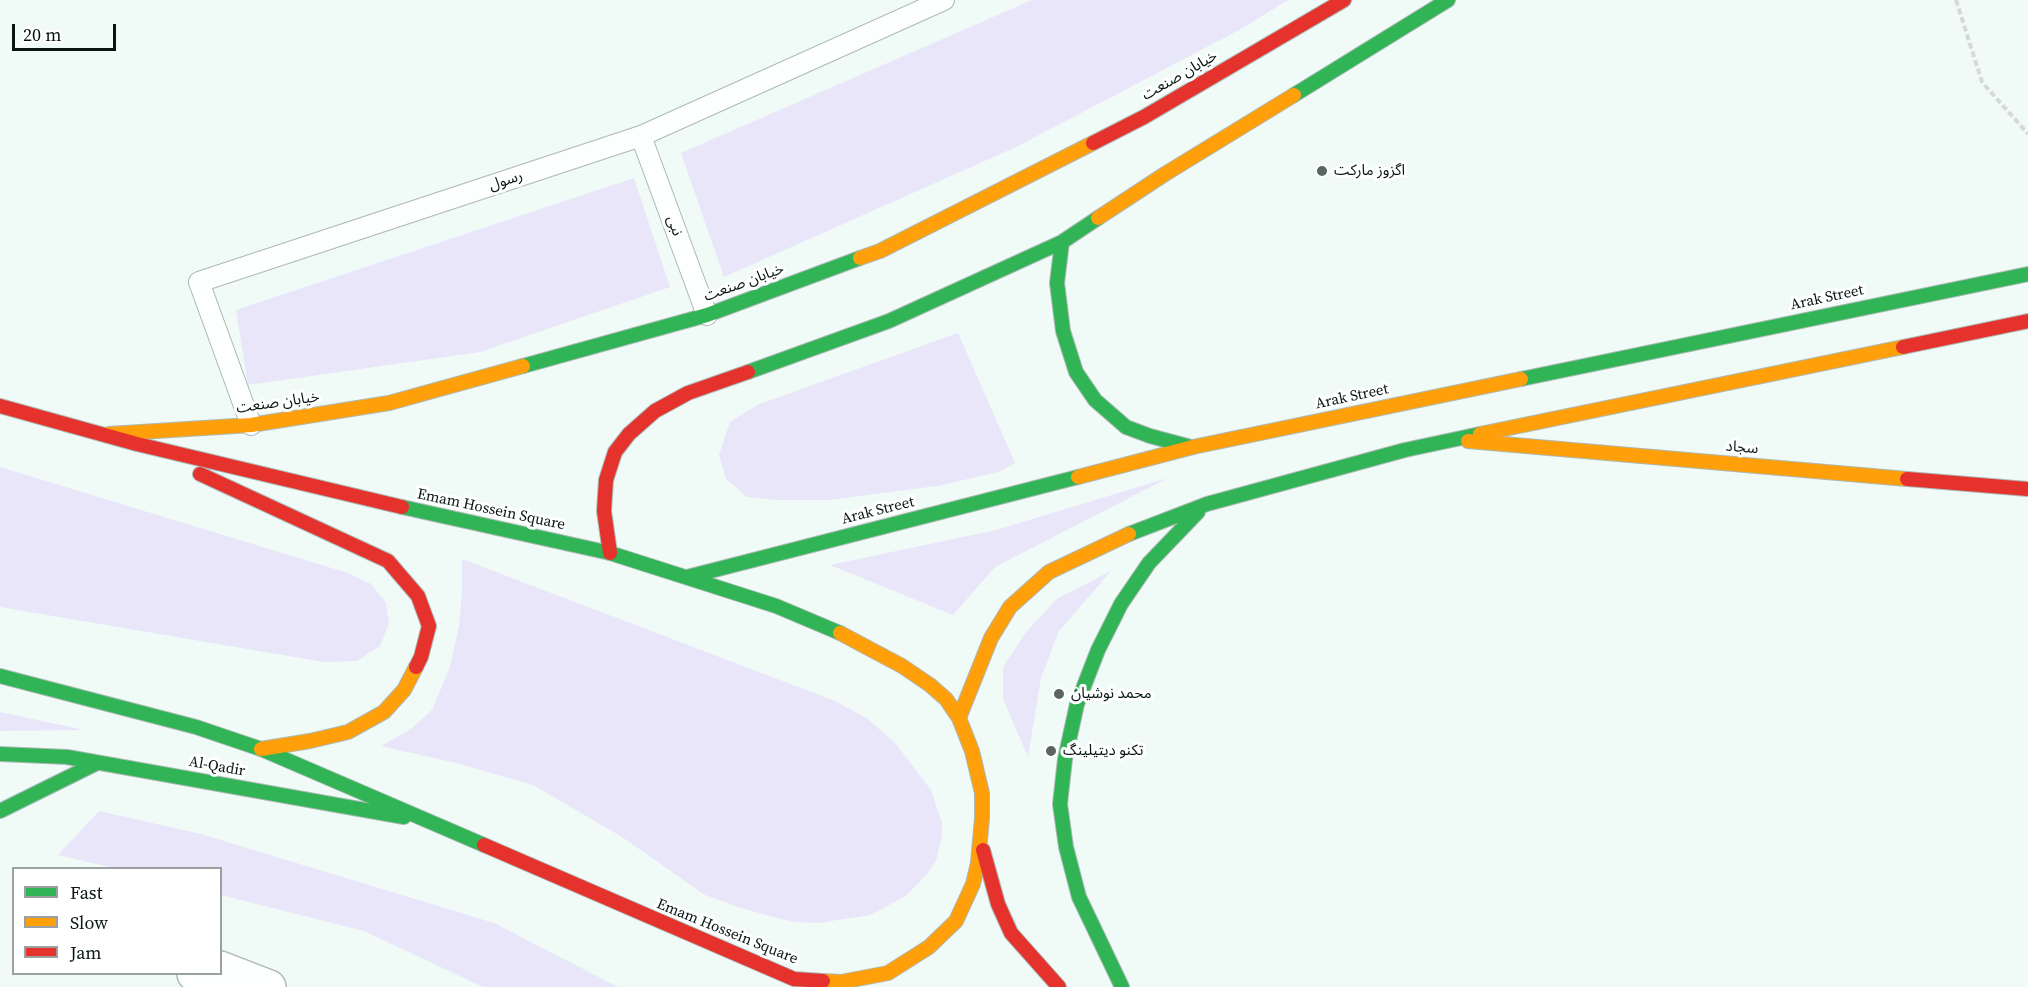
<!DOCTYPE html>
<meta charset="utf-8">
<style>
body{margin:0}
#map{position:relative;width:2028px;height:987px;overflow:hidden;background:#f0faf7;font-family:"Source Serif 4",serif}
canvas{display:block}
.legend{position:absolute;left:12px;top:867px;width:210px;height:108px;box-sizing:border-box;background:#fff;border:2px solid #9ba1a0;margin:0;padding:8px 10px;list-style:none;font-size:18px;color:#061511}
.legend li{display:flex;align-items:center;gap:12px;height:30px}
.legend b{width:30px;border:2px solid #9ba1a0}
.scale{position:absolute;left:12px;top:24px;width:104px;height:27px;box-sizing:border-box;border:3px solid #061511;border-top:0;padding-left:8px;font-size:18px;line-height:21px;white-space:nowrap;color:#061511;-webkit-text-stroke:4px #fff;paint-order:stroke}
</style>
<div id="map">
<canvas width="2028" height="987"></canvas>
<ul class="legend">
<li><b style="height:8px;background:#30b455"></b>Fast</li>
<li><b style="height:8px;background:#ff9f0a"></b>Slow</li>
<li><b style="height:8px;background:#e5322d"></b>Jam</li>
</ul>
<div class="scale">20 m</div>
</div>
<script>
const c = document.querySelector('canvas').getContext('2d');
c.lineJoin = 'round';
function fillPath(path, color) { c.fillStyle = color; c.fill(path, 'evenodd'); }
const shape = rows => new Path2D(rows.map(r => 'M' + r).join(''));
function strokePath(path, color, width, dash) { c.strokeStyle = color; c.lineWidth = width; c.lineCap = dash ? 'butt' : 'round'; c.setLineDash(dash || []); c.stroke(path); }
function label(font, color, halo, rows, align = 'center') {
  c.font = font + ' "Source Serif 4","Noto Sans Arabic",serif'; c.lineWidth = 6; c.setLineDash([]); c.textBaseline = 'middle'; c.strokeStyle = halo; c.fillStyle = color; for (const [text, x, y, turn = 0] of rows) {
    c.save(); c.translate(x, y); c.rotate((+turn || 0) * Math.PI / 180); c.textAlign = isNaN(turn) ? turn : align; if (halo) c.strokeText(text, 0, 0); c.fillText(text, 0, 0); c.restore();
  }
}
const green = shape([
 [1032,0,1288,0,1243,28,1016,147,724,277,681,153],
 [634,178,670,287,480,352,248,385,236,310],
 [958,333,1015,463,999,472,937,486,829,500,777,500,747,497,726,479,719,455,730,422,757,405],
 [0,467,348,573,371,584,386,603,389,624,380,646,357,661,324,662,0,607],
 [1168,478,995,567,953,615,830,565,996,530],
 [462,559,835,701,868,719,896,744,931,790,942,823,942,835,936,861,928,873,906,896,870,915,818,923,795,922,777,918,741,908,705,895,622,837,533,785,456,763,381,746,411,729,432,710,450,667,459,626,462,592],
 [1111,571,1059,631,1041,678,1028,757,1003,699,1003,667,1027,631,1058,598],
 [0,712,84,730,0,731],
 [99,811,201,834,494,923,618,987,483,987,364,931,221,895,220,868,114,868,58,855]
]);
const path = shape([
 [1956,0,1982,82,2028,134]
]);
const lane = shape([
 [641,136,707,315],
 [251,425,199,282,641,136,944,0]
]);
const street = shape([
 [220,968,269,987],
 [194,974,209,987]
]);
const fast = shape([
 [1294,95,1448,0],
 [1062,242,1057,283,1063,331,1076,372,1095,400,1126,427,1150,436,1191,447],
 [523,366,707,315,860,258],
 [748,372,889,321,1062,242,1098,218],
 [1521,379,2028,274],
 [402,507,610,553,776,606,840,633],
 [1129,534,1207,504,1405,450,1480,434],
 [687,577,1078,477],
 [0,676,196,727,261,749,484,845],
 [0,754,67,757,404,817],
 [0,811,97,763],
 [1122,987,1079,897,1066,847,1060,804,1065,759,1077,704,1098,650,1121,604,1149,563,1198,512]
]);
const slow = shape([
 [1098,218,1165,174,1294,95],
 [860,258,880,251,1093,143],
 [109,434,251,425,389,403,523,366],
 [1480,434,1903,347],
 [1468,441,1907,479],
 [1078,477,1193,447,1521,379],
 [959,718,991,638,1010,607,1049,572,1129,534],
 [261,749,310,741,348,732,384,712,404,690,416,667],
 [823,981,841,982,888,973,929,947,956,921,973,884,978,863,982,818,982,793,972,751,959,718,946,699,930,685,902,666,840,633]
]);
const jam = shape([
 [1093,143,1144,117,1344,0],
 [1903,347,2028,321],
 [0,406,137,444,402,507],
 [200,474,388,561,418,596,429,626,421,657,416,667],
 [1907,479,2028,489],
 [610,553,604,511,606,480,615,452,629,434,655,411,688,393,748,372],
 [484,845,794,979,823,981],
 [983,850,998,904,1011,933,1059,987]
]);
const markers = [
 [1322,171,6,"#586562"],
 [1059,694,6,"#586562"],
 [1051,751,6,"#586562"]
];
const streetNames = [
 ["خیابان صنعت",1180,76,-30],
 ["رسول",506,181,-18],
 ["نبی",674,226,70],
 ["خیابان صنعت",744,283,-20],
 ["Arak Street",1827,298,-12],
 ["Arak Street",1352,397,-12],
 ["خیابان صنعت",278,403,-8],
 ["سجاد",1742,448,5],
 ["Emam Hossein Square",491,510,12],
 ["Arak Street",878,511,-14],
 ["Al-Qadir",217,767,10],
 ["Emam Hossein Square",727,932,22]
];
const poiNames = [
 ["اگزوز مارکت",1334,171],
 ["محمد نوشیان",1071,694],
 ["تکنو دیتیلینگ",1063,751]
];
fillPath(green, '#e9e6fa');
strokePath(lane, '#acb9b5', 22);
strokePath(street, '#acb9b5', 36);
strokePath(fast, '#acb9b5', 16);
strokePath(slow, '#acb9b5', 16);
strokePath(jam, '#acb9b5', 16);
strokePath(path, '#d6d9d8', 4, [6, 3]);
strokePath(lane, '#fdfefe', 20);
strokePath(street, '#fdfefe', 33);
strokePath(fast, '#30b455', 14);
strokePath(slow, '#ff9f0a', 14);
strokePath(jam, '#e5322d', 14);
for (const [x, y, r, color] of markers) { const dot = new Path2D(); dot.arc(x, y, r, 0, 2 * Math.PI); c.fillStyle = color; c.fill(dot); strokePath(dot, '#fff', 2); }
label('15px', '#061511', '#fff', streetNames);
label('15px', '#061511', '#fff', poiNames, 'left');
</script>
